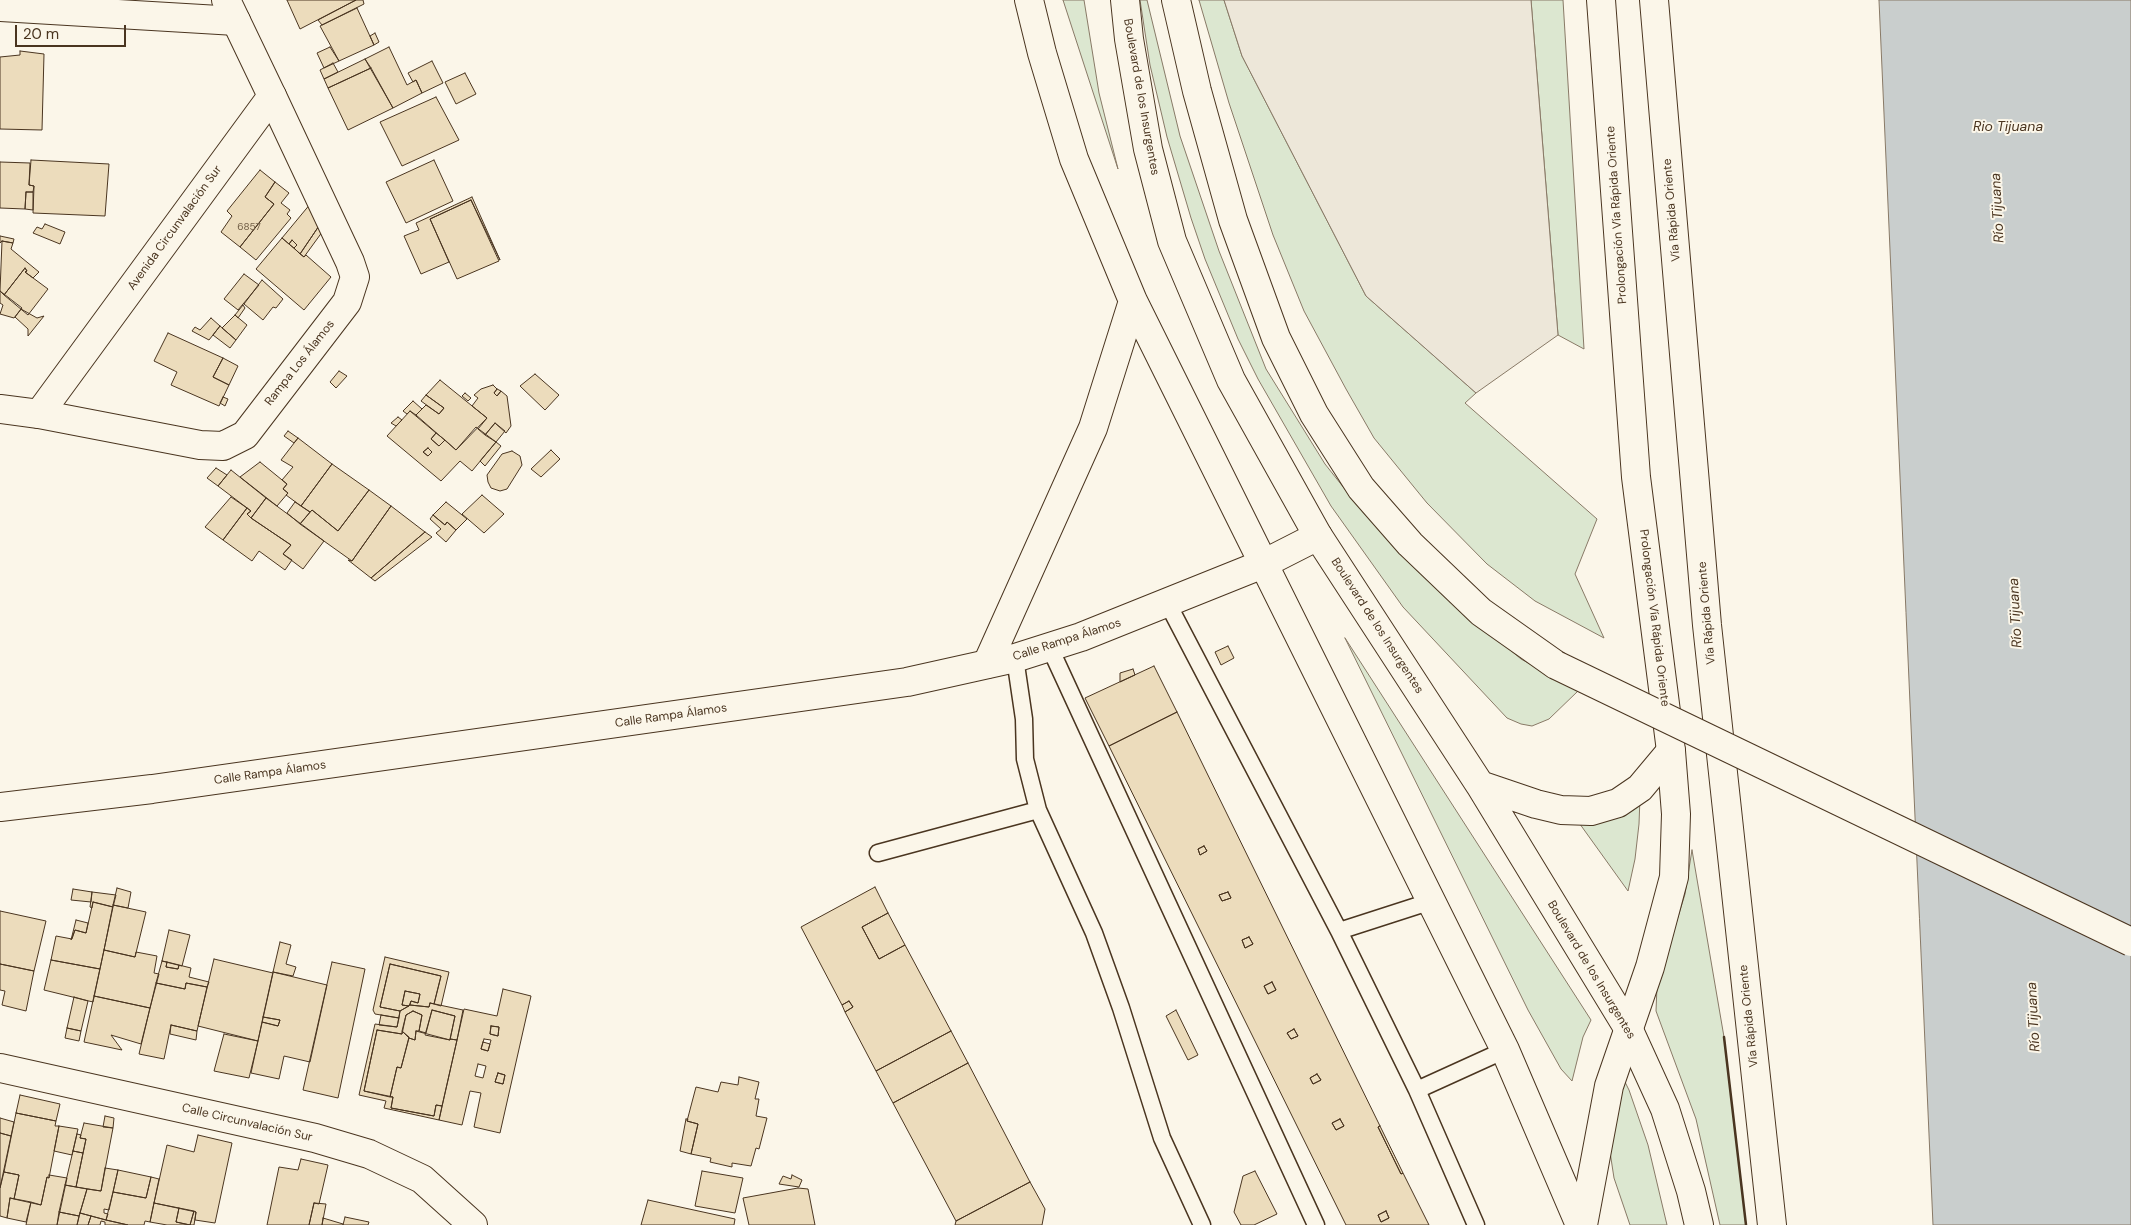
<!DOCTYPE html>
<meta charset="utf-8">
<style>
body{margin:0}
#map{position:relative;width:2131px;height:1225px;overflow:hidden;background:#fbf6e9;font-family:"DM Sans",sans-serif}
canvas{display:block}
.scale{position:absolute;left:15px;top:25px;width:111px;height:22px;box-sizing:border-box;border:2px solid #4a3520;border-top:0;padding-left:6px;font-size:15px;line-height:18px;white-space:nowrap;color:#4a3520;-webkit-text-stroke:4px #fbf6e9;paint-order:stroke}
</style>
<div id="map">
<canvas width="2131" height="1225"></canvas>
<div class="scale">20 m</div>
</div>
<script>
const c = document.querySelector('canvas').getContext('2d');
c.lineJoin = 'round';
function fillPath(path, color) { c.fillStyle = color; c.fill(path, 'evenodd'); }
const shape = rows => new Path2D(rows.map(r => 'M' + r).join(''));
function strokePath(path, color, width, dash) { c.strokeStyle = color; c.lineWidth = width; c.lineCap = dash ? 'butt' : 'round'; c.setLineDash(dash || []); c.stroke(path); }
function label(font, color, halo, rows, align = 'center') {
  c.font = font + ' "DM Sans",sans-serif'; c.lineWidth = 4; c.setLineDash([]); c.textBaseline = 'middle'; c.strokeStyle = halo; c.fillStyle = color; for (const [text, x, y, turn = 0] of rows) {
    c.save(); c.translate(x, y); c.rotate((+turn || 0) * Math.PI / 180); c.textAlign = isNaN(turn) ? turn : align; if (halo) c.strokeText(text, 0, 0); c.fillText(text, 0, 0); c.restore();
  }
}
const green = shape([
 [1063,0,1084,0,1099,93,1118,169,1063,0],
 [1140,0,1147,0,1180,136,1219,251,1266,369,1325,464,1363,512,1430,583,1521,659,1578,691,1549,719,1532,726,1521,724,1507,718,1403,607,1331,506,1258,379,1238,339,1205,259,1191,218,1167,137,1150,65,1140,0],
 [1199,0,1224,0,1242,56,1366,296,1476,393,1465,403,1597,519,1575,574,1604,638,1535,601,1487,564,1427,503,1374,438,1346,389,1304,311,1273,235,1229,103,1199,0],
 [1531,0,1563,0,1584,349,1558,335,1531,0],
 [1345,638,1591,1020,1583,1037,1572,1081,1561,1069,1528,1010,1345,638],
 [1640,798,1639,824,1635,859,1628,891,1577,820,1640,798],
 [1692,850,1724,1037,1746,1225,1720,1225,1696,1119,1656,1011,1657,986,1685,894,1692,850],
 [1620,1072,1629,1090,1648,1145,1667,1225,1630,1225,1614,1178,1610,1152,1620,1072]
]);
const parking = shape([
 [1224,0,1531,0,1558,335,1476,393,1366,296,1242,56,1224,0]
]);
const water = shape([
 [1879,0,2131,0,2131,1225,1933,1225,1879,0]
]);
const building = shape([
 [287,0,356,0,300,29,287,0],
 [356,0,363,0,364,4,322,25,318,20,356,0],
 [357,8,374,45,339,61,320,26,357,8],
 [375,33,379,42,374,45,370,36,375,33],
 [330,47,339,61,324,68,317,53,330,47],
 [389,47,407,85,416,80,422,93,393,108,365,59,389,47],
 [20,51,44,54,42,130,0,129,0,57,20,55,20,51],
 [365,59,371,68,328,88,324,79,365,59],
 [432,61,443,83,422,93,416,80,413,82,408,73,432,61],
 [333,63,338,72,324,79,320,70,333,63],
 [371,68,393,108,348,130,328,88,371,68],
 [465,73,476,94,456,104,445,82,465,73],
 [436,97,459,140,402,166,380,122,436,97],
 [31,160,109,164,105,216,33,213,34,186,29,185,31,160],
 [434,160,453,201,406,223,386,182,434,160],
 [0,162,30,163,29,185,34,186,33,192,26,192,25,209,0,208,0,162],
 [260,170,275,182,265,197,274,204,240,247,221,232,232,216,227,211,260,170],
 [275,182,289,193,281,203,290,210,287,214,291,218,256,260,240,247,274,204,265,197,275,182],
 [26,192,33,192,33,210,25,209,26,192],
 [316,197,325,217,300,254,294,248,297,245,292,240,289,244,282,238,316,197],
 [472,197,500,260,471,200,430,219,449,262,421,274,404,236,419,230,416,223,472,197],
 [471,200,499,261,457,279,430,219,471,200],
 [325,217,328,224,304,257,300,254,325,217],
 [45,224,65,232,60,244,33,233,37,227,42,229,45,224],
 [0,236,14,239,13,243,2,241,0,243,0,236],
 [282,238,304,257,306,255,331,277,304,310,256,269,282,238],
 [292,240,297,245,294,248,289,244,292,240],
 [2,241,13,243,11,249,39,272,33,278,25,272,27,271,25,268,4,295,0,291,2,241],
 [25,268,27,271,25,272,48,289,28,315,4,295,25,268],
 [244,274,259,285,238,310,224,299,244,274],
 [262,280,283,299,276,308,273,307,263,320,244,304,262,280],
 [0,291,22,308,14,318,0,314,3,305,0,303,0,291],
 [243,305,245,308,238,318,235,315,243,305],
 [21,309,37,318,44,316,28,336,28,329,15,317,21,309],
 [235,315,247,325,236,340,222,328,235,315],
 [211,318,220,326,209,340,192,331,195,327,200,330,211,318],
 [220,326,236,340,230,348,213,335,220,326],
 [168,333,223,358,213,377,229,385,219,406,171,385,177,372,154,361,168,333],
 [223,358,238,366,229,385,213,377,223,358],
 [339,371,347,376,336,388,330,382,339,371],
 [535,374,559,395,545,410,520,386,535,374],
 [440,380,487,418,456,450,416,415,426,405,439,414,444,408,426,395,440,380],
 [493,385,497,389,494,393,497,396,501,391,507,396,511,426,506,433,495,423,485,435,478,429,487,418,472,406,478,398,474,395,481,389,493,385],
 [497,389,501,391,497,396,494,393,497,389],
 [465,393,471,398,468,401,462,396,465,393],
 [426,395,444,408,439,414,421,401,426,395],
 [223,397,228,399,225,406,220,403,223,397],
 [413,401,422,409,416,415,410,411,407,414,403,411,413,401],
 [410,411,436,433,431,439,439,446,445,440,456,450,476,427,496,442,472,471,460,461,441,481,387,436,410,411],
 [428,448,432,452,428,456,423,452,428,448],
 [398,417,402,420,396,426,391,423,398,417],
 [495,423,505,431,496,442,485,435,495,423],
 [288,431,298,438,294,443,284,436,288,431],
 [436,433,445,440,439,446,431,439,436,433],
 [298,438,332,464,301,506,286,495,288,493,283,489,287,484,282,480,293,467,281,460,298,438],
 [496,442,501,446,485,466,480,461,496,442],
 [428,448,432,452,428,456,423,452,428,448],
 [551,450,560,459,541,477,531,469,551,450],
 [512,451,520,456,522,465,507,489,500,491,491,488,488,482,487,475,502,454,512,451],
 [260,462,287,484,283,489,288,493,277,506,240,477,260,462],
 [332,464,369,490,338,531,312,510,310,512,301,506,332,464],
 [216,468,227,475,218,486,207,478,216,468],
 [231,470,266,498,251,518,247,514,251,511,218,486,231,470],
 [369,490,391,506,352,561,300,524,312,510,338,531,369,490],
 [482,495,504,514,484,533,462,514,482,495],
 [231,497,247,508,223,540,205,527,231,497],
 [266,498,324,541,303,569,283,554,291,545,251,518,266,498],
 [295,502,310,512,300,524,287,513,295,502],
 [446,502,467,519,456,530,447,522,445,525,433,515,446,502],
 [391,506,425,532,371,578,348,560,352,561,391,506],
 [247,508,251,511,247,514,251,518,291,545,283,554,292,560,285,570,259,551,252,561,223,540,247,508],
 [433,515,445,525,447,522,456,530,446,542,436,533,441,529,430,519,433,515],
 [425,532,432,537,375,581,371,578,425,532],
 [1228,646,1234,658,1221,665,1215,652,1228,646],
 [1154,666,1177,712,1109,746,1085,698,1154,666],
 [1133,669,1135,675,1120,682,1120,673,1133,669],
 [1177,712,1380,1126,1378,1127,1401,1174,1403,1173,1429,1225,1346,1225,1109,746,1177,712],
 [1204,846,1207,851,1200,855,1198,849,1204,846],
 [1228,892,1231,898,1222,901,1219,895,1228,892],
 [1249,937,1253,944,1245,948,1242,940,1249,937],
 [1272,982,1276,990,1268,994,1264,986,1272,982],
 [1294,1029,1298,1036,1291,1039,1287,1033,1294,1029],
 [1317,1074,1321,1080,1313,1084,1310,1078,1317,1074],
 [1340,1119,1344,1126,1336,1130,1332,1123,1340,1119],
 [1386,1211,1389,1218,1381,1222,1378,1215,1386,1211],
 [1204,846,1207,851,1200,855,1198,849,1204,846],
 [875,887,888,913,862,927,879,959,905,945,951,1031,876,1071,845,1012,853,1007,849,1001,842,1005,801,927,875,887],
 [117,888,131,892,128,908,113,905,117,888],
 [73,889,92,892,91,902,71,900,73,889],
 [92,892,116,895,113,907,93,902,92,908,90,907,92,892],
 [1228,892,1231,898,1222,901,1219,895,1228,892],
 [93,902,113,907,100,969,51,960,56,936,72,939,75,930,86,933,93,902],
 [113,905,146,912,135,957,104,950,113,905],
 [0,911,46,921,34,971,0,964,0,911],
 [888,913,905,945,879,959,862,927,888,913],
 [76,920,88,923,86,933,75,930,71,940,76,920],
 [169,930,190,935,182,966,162,961,169,930],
 [1249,937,1253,944,1245,948,1242,940,1249,937],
 [280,942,291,945,286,964,296,967,293,976,273,972,280,942],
 [104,950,135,957,136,952,157,956,154,973,159,974,150,1008,94,996,104,950],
 [385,957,449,972,441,1006,434,1004,441,976,390,964,380,1007,400,1011,399,1018,375,1014,373,1010,385,957],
 [214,959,273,973,258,1041,198,1026,214,959],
 [51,960,100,969,93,1002,44,990,51,960],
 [162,961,167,962,166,967,178,969,179,965,191,968,189,977,209,982,207,987,186,983,185,989,156,983,162,961],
 [167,962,179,965,178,969,166,967,167,962],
 [332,962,365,969,338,1098,303,1090,332,962],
 [0,964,34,971,26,1011,2,1005,5,991,0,990,0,964],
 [390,964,441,976,434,1004,430,1003,429,1007,410,1005,411,1001,418,1003,420,994,405,991,402,1005,409,1006,400,1011,380,1007,390,964],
 [273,972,327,985,310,1062,284,1056,279,1079,251,1073,262,1022,278,1026,280,1020,263,1017,273,972],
 [1272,982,1276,990,1268,994,1264,986,1272,982],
 [156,983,185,989,186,983,207,987,197,1031,171,1025,164,1059,139,1054,156,983],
 [503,989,531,996,500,1133,474,1127,481,1093,470,1091,462,1125,439,1120,464,1009,497,1016,503,989],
 [491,1026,499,1027,498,1036,490,1034,491,1026],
 [484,1039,491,1040,488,1051,481,1049,484,1039],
 [478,1064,486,1066,483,1078,475,1076,478,1064],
 [498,1073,505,1075,503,1084,495,1082,498,1073],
 [405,991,420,994,418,1003,411,1001,409,1006,402,1005,405,991],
 [94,996,150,1008,141,1044,111,1035,122,1050,84,1042,94,996],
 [74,997,88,1001,81,1031,67,1028,74,997],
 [849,1001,853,1007,845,1012,842,1005,849,1001],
 [430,1003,463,1010,457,1040,450,1039,455,1016,432,1010,426,1033,419,1031,422,1015,413,1011,406,1015,402,1034,377,1030,364,1091,393,1097,391,1108,434,1116,436,1105,442,1106,439,1120,384,1108,386,1101,359,1095,375,1024,397,1027,400,1011,410,1005,429,1007,430,1003],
 [432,1010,455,1016,450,1040,425,1035,432,1010],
 [1176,1010,1198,1055,1188,1060,1166,1016,1176,1010],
 [413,1011,422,1015,419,1031,416,1031,415,1040,409,1038,402,1031,406,1015,413,1011],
 [381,1015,399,1018,397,1027,379,1025,381,1015],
 [263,1017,280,1020,278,1026,262,1022,263,1017],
 [171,1025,197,1031,196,1040,170,1034,171,1025],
 [491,1026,499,1027,498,1036,490,1034,491,1026],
 [67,1028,81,1031,79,1041,65,1038,67,1028],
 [1294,1029,1298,1036,1291,1039,1287,1033,1294,1029],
 [377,1030,402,1034,402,1031,409,1037,401,1068,397,1067,390,1097,364,1091,377,1030],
 [416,1031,450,1040,450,1039,457,1040,442,1106,436,1105,434,1116,391,1108,393,1097,390,1097,397,1067,401,1068,409,1038,415,1040,416,1031],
 [951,1031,968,1063,893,1103,876,1071,951,1031],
 [224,1034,258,1041,249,1078,214,1071,224,1034],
 [483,1042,490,1044,488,1051,481,1049,483,1042],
 [968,1063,1030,1182,956,1221,893,1103,968,1063],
 [498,1073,505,1075,503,1084,495,1082,498,1073],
 [1317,1074,1321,1080,1313,1084,1310,1078,1317,1074],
 [739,1077,759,1082,755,1099,759,1099,756,1116,767,1118,759,1149,756,1148,751,1166,732,1163,732,1167,710,1162,711,1158,691,1154,698,1124,687,1121,696,1087,718,1092,721,1082,738,1085,739,1077],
 [20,1095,60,1104,56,1121,16,1113,20,1095],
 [16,1113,56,1121,55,1126,59,1126,49,1178,47,1177,41,1205,14,1199,19,1175,4,1172,16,1113],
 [105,1116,114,1118,113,1128,103,1127,105,1116],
 [0,1118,14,1122,11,1136,0,1133,0,1118],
 [686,1119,688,1119,687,1121,698,1124,691,1154,680,1151,686,1119],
 [1340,1119,1344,1126,1336,1130,1332,1123,1340,1119],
 [84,1123,113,1128,101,1191,76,1187,86,1139,80,1138,84,1123],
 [59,1126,78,1129,72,1155,54,1151,59,1126],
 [1380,1126,1403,1173,1401,1174,1378,1127,1380,1126],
 [0,1133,11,1136,0,1188,0,1133],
 [77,1134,81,1135,80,1138,86,1139,83,1153,73,1151,77,1134],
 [198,1135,232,1143,215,1223,195,1220,196,1212,154,1203,167,1145,194,1152,198,1135],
 [73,1151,83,1153,76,1187,65,1185,73,1151],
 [301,1159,328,1165,319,1204,314,1203,309,1225,267,1225,279,1167,298,1170,301,1159],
 [105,1168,118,1170,109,1210,104,1209,104,1213,108,1214,106,1220,80,1213,87,1189,101,1191,105,1168],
 [118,1170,151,1177,146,1198,113,1192,118,1170],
 [702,1171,743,1178,735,1213,695,1206,702,1171],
 [1255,1171,1277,1214,1254,1225,1241,1225,1234,1212,1243,1176,1255,1171],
 [4,1172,19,1175,14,1199,10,1198,7,1218,0,1216,0,1188,4,1172],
 [49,1175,67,1178,57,1225,26,1225,31,1202,41,1205,47,1177,49,1178,49,1175],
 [792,1175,802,1180,799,1187,779,1184,783,1176,791,1179,792,1175],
 [151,1177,159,1179,150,1222,145,1221,144,1225,128,1225,106,1220,113,1192,146,1198,151,1177],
 [1030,1182,1045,1209,1042,1225,955,1225,956,1221,1030,1182],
 [65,1185,87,1189,79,1216,59,1212,65,1185],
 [798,1188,808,1189,815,1225,749,1225,743,1198,798,1188],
 [10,1198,31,1202,26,1222,7,1218,10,1198],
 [648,1200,735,1219,734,1225,641,1225,648,1200],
 [154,1203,179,1208,176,1222,190,1225,194,1211,196,1212,194,1225,167,1225,150,1222,154,1203],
 [314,1203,326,1204,322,1225,309,1225,314,1203],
 [179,1208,194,1211,190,1225,176,1222,179,1208],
 [1386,1211,1389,1218,1381,1222,1378,1215,1386,1211],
 [59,1212,79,1216,77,1225,57,1225,59,1212],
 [80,1213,91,1216,88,1225,77,1225,80,1213],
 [91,1216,106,1220,128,1225,105,1225,105,1222,101,1221,100,1225,88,1225,91,1216],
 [345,1217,369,1222,368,1225,343,1225,345,1217],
 [323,1218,343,1224,343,1225,322,1225,323,1218]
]);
const lane = shape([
 [1168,604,1339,931,1417,1090,1476,1225],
 [1050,648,1316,1225],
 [1015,658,1024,719,1025,759,1038,810,1094,933,1121,1008,1162,1138,1202,1225],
 [878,853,1038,810],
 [1339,931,1432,901],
 [1417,1090,1505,1050]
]);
const street = shape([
 [0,7,236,21],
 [39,414,200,445,223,446,245,435,347,302,355,277,350,262,272,96],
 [0,1068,315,1138,369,1154,422,1179,473,1225]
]);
const secondary = shape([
 [0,409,39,414,272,96,226,0],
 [0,807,152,789,907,682,1015,658,1081,637,1263,564,1318,536],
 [1583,1225,1609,1086,1650,967,1674,877,1676,814,1671,751,1636,477,1601,0]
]);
const primary = shape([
 [1029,0,1042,53,1074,159,1133,301,1505,1050,1580,1225],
 [1125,0,1129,39,1148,149,1172,241,1231,380,1318,536,1480,785,1628,1028,1665,1109,1691,1191,1699,1225],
 [987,664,1093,428,1133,301],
 [1480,785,1536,804,1561,810,1591,811,1618,803,1640,788,1671,751]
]);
const highway = shape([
 [1176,0,1197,91,1233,220,1276,338,1314,414,1361,488,1410,544,1481,612,1556,665],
 [1654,0,1707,625,1772,1225]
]);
const highwayBridge = shape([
 [1556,665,2131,942]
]);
const wall = shape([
 [1724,1037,1746,1225]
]);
const numberNames = [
 ["6857",249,227]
];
const streetNames = [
 ["Boulevard de los Insurgentes",1141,97,80],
 ["Vía Rápida Oriente",1672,210,-95],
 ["Prolongación Vía Rápida Oriente",1617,215,-94],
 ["Avenida Circunvalación Sur",175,228,-54],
 ["Rampa Los Álamos",300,363,-52],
 ["Vía Rápida Oriente",1707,613,-95],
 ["Prolongación Vía Rápida Oriente",1654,618,83],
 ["Boulevard de los Insurgentes",1377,626,57],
 ["Calle Rampa Álamos",1067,640,-18],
 ["Calle Rampa Álamos",671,716,-8],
 ["Calle Rampa Álamos",270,773,-8],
 ["Boulevard de los Insurgentes",1591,970,59],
 ["Vía Rápida Oriente",1749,1016,-96],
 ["Calle Circunvalación Sur",247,1123,13]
];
const waterNames = [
 ["Rio Tijuana",2008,127],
 ["Río Tijuana",1998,208,-93],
 ["Río Tijuana",2016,613,-93],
 ["Río Tijuana",2034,1017,-93]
];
fillPath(green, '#dce7d0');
strokePath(green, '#887966', 1);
fillPath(parking, '#ede7d9');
strokePath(parking, '#887966', 1);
fillPath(water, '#c9cecd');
strokePath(water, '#887966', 1);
fillPath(building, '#ecdcbc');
strokePath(building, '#4a3520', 1);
strokePath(lane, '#4a3520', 19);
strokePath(street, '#4a3520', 30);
strokePath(secondary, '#4a3520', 30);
strokePath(primary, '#4a3520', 30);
strokePath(highway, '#4a3520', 30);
strokePath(lane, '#fbf6e9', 16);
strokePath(street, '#fbf6e9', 28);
strokePath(secondary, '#fbf6e9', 28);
strokePath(primary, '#fbf6e9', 28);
strokePath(highway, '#fbf6e9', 28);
strokePath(highwayBridge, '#4a3520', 30, []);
strokePath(highwayBridge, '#fbf6e9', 28);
strokePath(wall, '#4a3520', 2.5);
label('10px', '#725f47', null, numberNames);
label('12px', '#4a3520', '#fbf6e9', streetNames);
label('italic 14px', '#4a3520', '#fbf6e9', waterNames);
</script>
